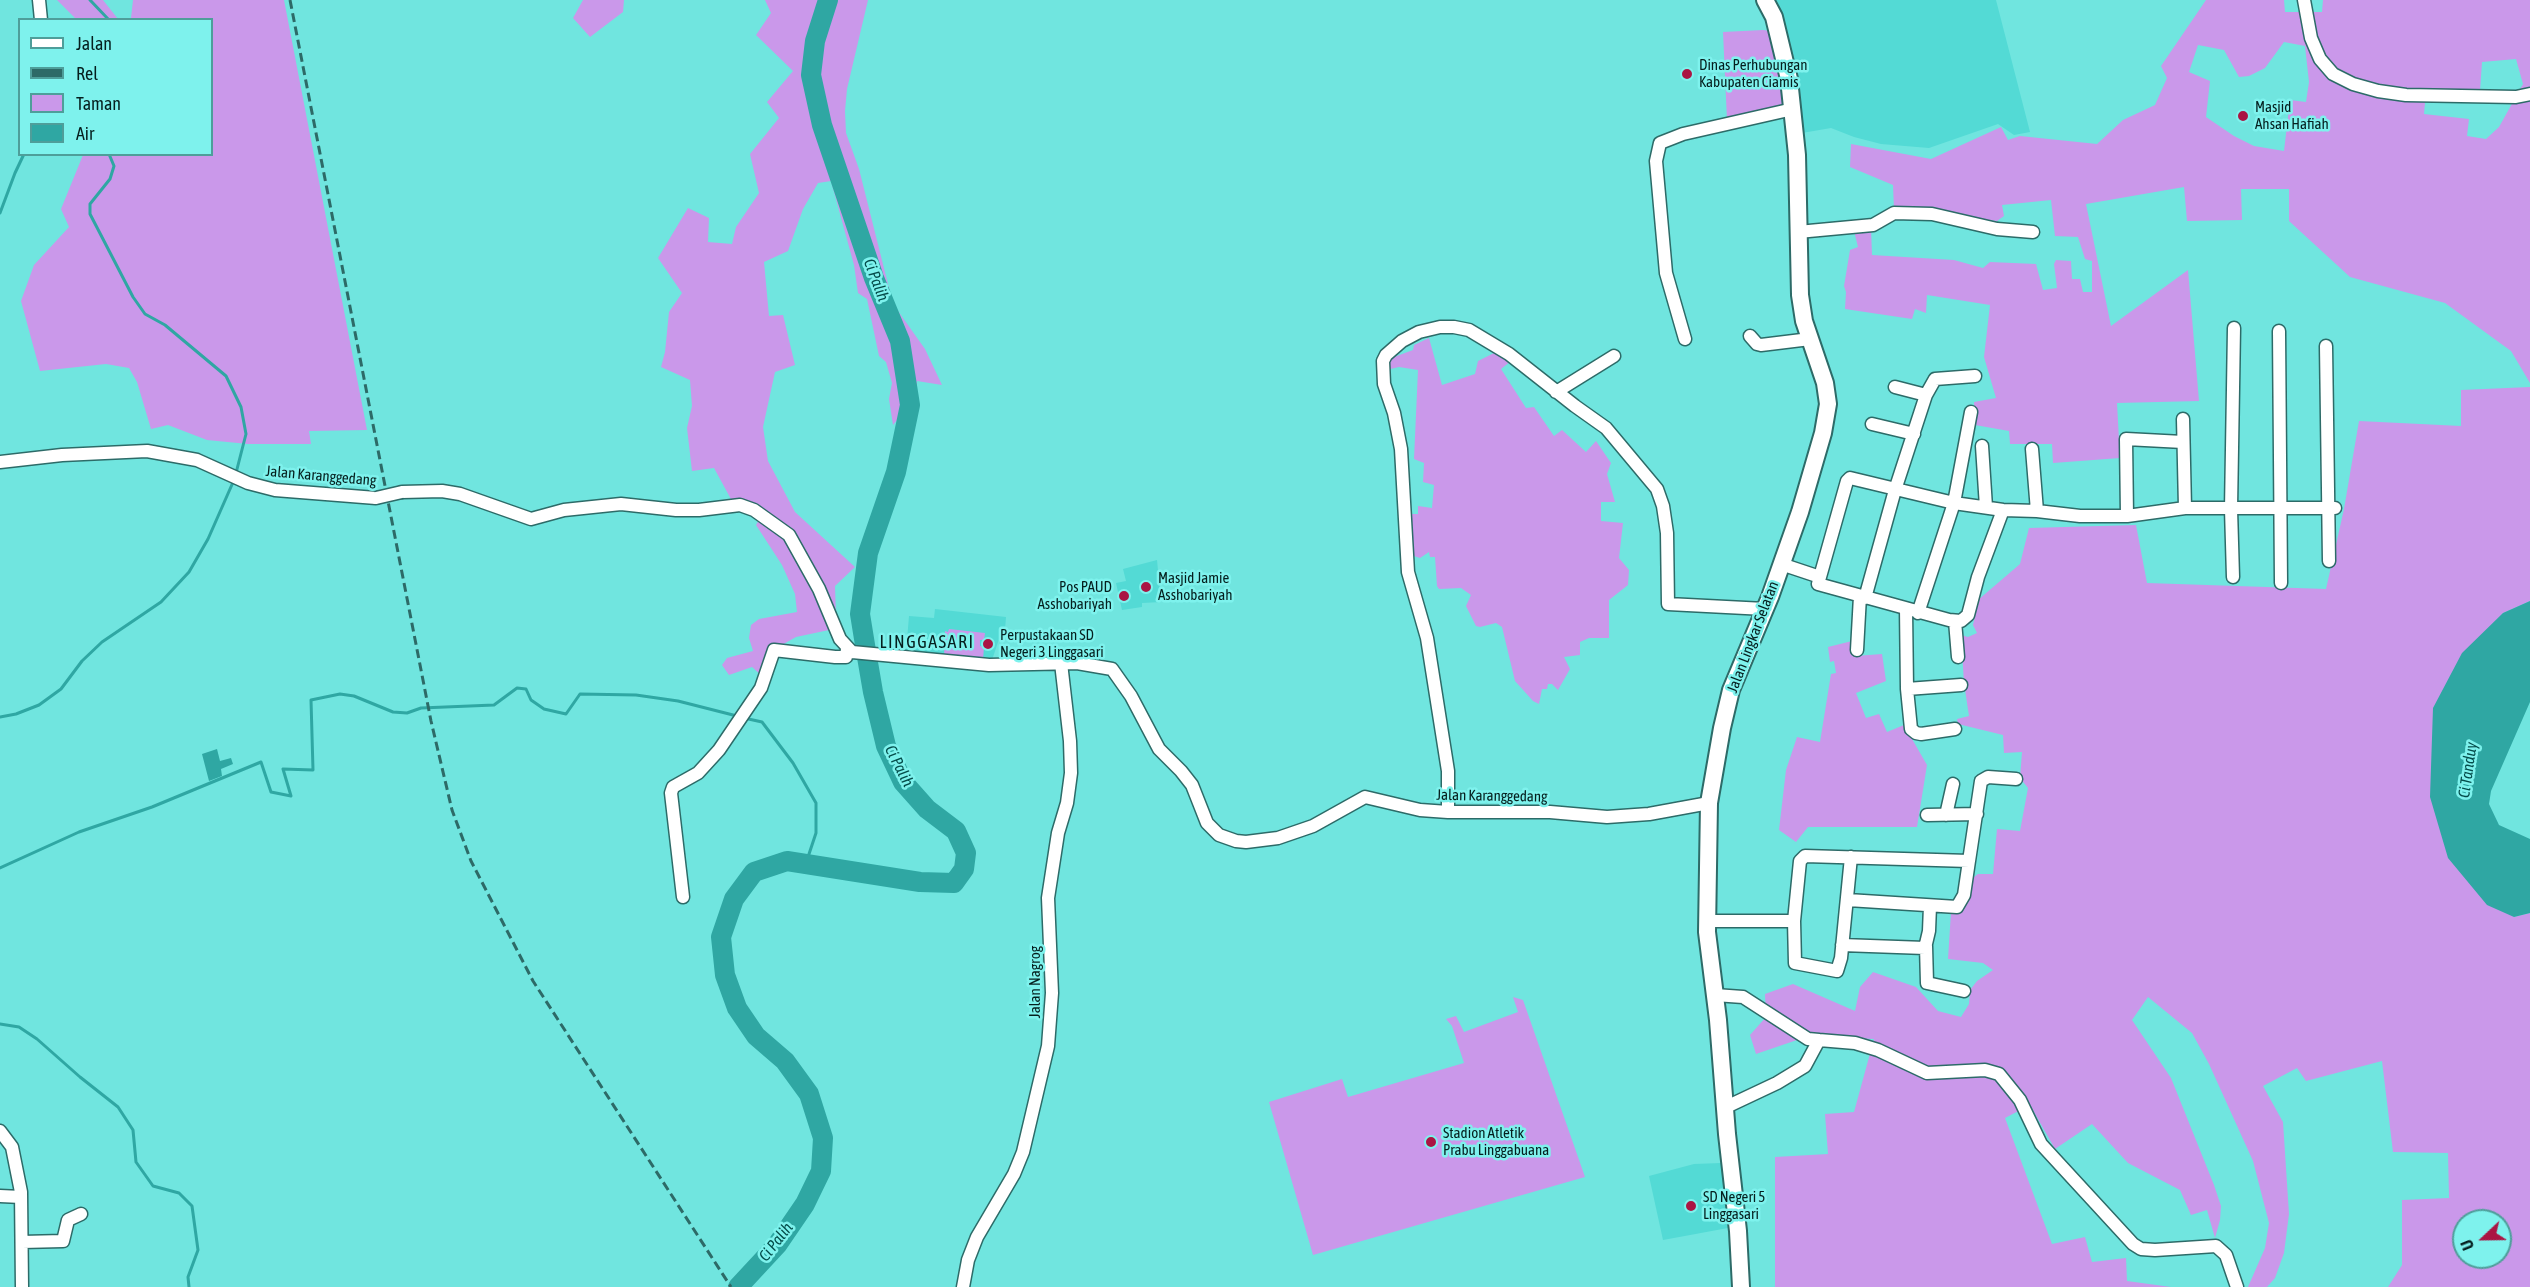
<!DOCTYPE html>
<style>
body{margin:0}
#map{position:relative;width:2530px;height:1287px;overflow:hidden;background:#70e5df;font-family:"Asap Condensed",sans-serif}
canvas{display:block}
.legend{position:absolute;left:18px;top:18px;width:195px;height:138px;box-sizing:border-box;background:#7ef2ed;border:2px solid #4e9e9a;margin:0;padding:8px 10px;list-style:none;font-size:18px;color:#051f1e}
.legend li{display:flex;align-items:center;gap:12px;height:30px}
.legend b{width:30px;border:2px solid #4e9e9a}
.north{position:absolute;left:2452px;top:1209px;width:60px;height:60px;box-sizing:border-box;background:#7ef2ed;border:2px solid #4e9e9a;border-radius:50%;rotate:248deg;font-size:16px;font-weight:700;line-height:24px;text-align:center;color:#051f1e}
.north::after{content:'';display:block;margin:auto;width:21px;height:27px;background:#aa1543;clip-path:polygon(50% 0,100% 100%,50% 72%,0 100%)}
</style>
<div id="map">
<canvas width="2530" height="1287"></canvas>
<ul class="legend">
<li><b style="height:8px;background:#fff"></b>Jalan</li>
<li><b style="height:8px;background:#2d6a67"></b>Rel</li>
<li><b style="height:16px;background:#ca98ea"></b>Taman</li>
<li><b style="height:16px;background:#2fa7a3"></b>Air</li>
</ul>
<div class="north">U</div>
</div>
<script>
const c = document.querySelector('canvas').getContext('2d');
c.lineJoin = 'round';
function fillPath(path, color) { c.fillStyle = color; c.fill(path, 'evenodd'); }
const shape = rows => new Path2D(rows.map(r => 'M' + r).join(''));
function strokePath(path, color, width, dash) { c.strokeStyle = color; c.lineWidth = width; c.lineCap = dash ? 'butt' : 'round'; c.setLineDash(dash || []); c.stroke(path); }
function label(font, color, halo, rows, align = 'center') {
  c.font = font + ' "Asap Condensed",sans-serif'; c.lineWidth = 5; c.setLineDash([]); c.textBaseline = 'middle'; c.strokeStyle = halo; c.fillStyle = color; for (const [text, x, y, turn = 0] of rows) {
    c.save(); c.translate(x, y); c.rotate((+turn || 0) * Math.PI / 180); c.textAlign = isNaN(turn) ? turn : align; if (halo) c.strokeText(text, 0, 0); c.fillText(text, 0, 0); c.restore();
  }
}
const built = shape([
 [1776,0,1996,0,2030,132,2014,135,1998,124,1929,148,1881,144,1854,137,1831,128,1802,133,1784,31],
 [1157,560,1161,602,1142,603,1142,607,1122,610,1116,583,1126,581,1123,569],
 [935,609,1006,617,1005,630,1002,630,992,660,906,652,909,616,934,618],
 [1721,1163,1728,1228,1663,1240,1649,1176,1694,1164]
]);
const green = shape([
 [57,0,103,0,118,19,76,19],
 [133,0,284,0,367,430,309,431,311,444,248,444,207,440,168,425,151,429,137,382,129,368,106,364,40,371,21,301,34,265,69,227,61,209,83,155,212,154,212,20,119,19,131,18],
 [583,0,624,0,623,12,590,37,573,18],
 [765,0,868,0,847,89,845,111,846,133,859,169,893,304,925,349,942,385,917,381,916,397,893,425,889,399,892,383,886,362,879,356,867,299,858,293,854,265,831,181,818,183,803,209,788,251,764,262,769,316,783,315,795,365,775,372,763,427,768,461,795,512,855,567,835,586,836,616,829,630,796,637,780,646,763,677,752,667,729,675,722,665,727,658,753,651,749,638,751,625,759,619,797,612,795,594,782,565,756,525,764,512,732,501,714,468,692,471,687,428,692,406,690,380,661,367,665,352,669,312,682,293,658,258,688,208,709,218,708,242,732,244,736,227,759,193,750,154,779,118,767,102,793,71,756,35,771,13],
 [2206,0,2284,0,2285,12,2322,12,2323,0,2530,0,2530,383,2511,351,2445,303,2350,277,2289,221,2289,189,2241,189,2242,220,2187,221,2184,187,2086,204,2111,326,2188,270,2199,401,2117,403,2120,458,2053,463,2052,444,2010,444,2009,431,1975,425,1974,402,1996,398,1984,357,1990,305,1927,295,1926,313,1915,309,1912,319,1845,309,1846,292,1844,286,1850,250,1858,247,1854,231,1871,228,1872,255,1954,260,1983,268,1990,262,2036,264,2043,290,2057,288,2054,264,2056,260,2071,261,2072,279,2080,279,2083,292,2092,292,2092,261,2085,259,2078,237,2055,236,2051,200,2002,205,2004,216,1997,221,1894,210,1893,185,1850,167,1851,144,1931,159,2001,127,2008,140,2020,136,2097,144,2123,120,2155,105,2167,78,2161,66],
 [2284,42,2305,46,2309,82,2306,102,2290,100,2284,151,2254,146,2234,136,2206,117,2210,81,2189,72,2198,45,2224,50,2239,77,2249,76,2265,68],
 [2516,59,2523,84,2499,127,2486,139,2467,136,2469,119,2424,114,2426,91,2480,91,2482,62],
 [1763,30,1771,31,1790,105,1727,120,1723,32],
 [1429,338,1442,385,1475,374,1478,361,1498,351,1511,361,1501,369,1526,408,1534,407,1554,436,1562,430,1586,452,1596,441,1611,463,1607,474,1615,502,1601,502,1601,521,1623,523,1619,558,1629,570,1628,585,1609,600,1609,638,1589,638,1580,642,1580,655,1564,657,1570,669,1558,690,1552,684,1548,684,1547,689,1542,689,1539,704,1533,701,1515,681,1502,627,1496,623,1480,627,1476,626,1466,606,1471,595,1461,588,1439,589,1437,586,1435,557,1430,557,1429,552,1420,558,1408,554,1407,514,1418,514,1418,506,1432,508,1434,485,1423,482,1424,463,1414,459,1418,370,1399,367,1386,370,1386,360,1413,350,1414,345],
 [2530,387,2530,601,2503,613,2433,708,2514,917,2530,913,2530,1287,2388,1287,2402,1265,2402,1200,2449,1198,2448,1153,2393,1152,2382,1061,2306,1081,2297,1068,2263,1086,2283,1122,2289,1214,2284,1253,2275,1278,2267,1287,2248,1287,2265,1248,2269,1223,2253,1161,2209,1064,2192,1033,2148,997,2132,1020,2171,1078,2214,1185,2221,1206,2220,1220,2215,1238,2207,1210,2191,1215,2180,1190,2128,1163,2092,1124,2055,1149,2030,1105,2005,1118,2052,1244,2085,1237,2092,1262,2126,1258,2127,1281,2171,1287,1775,1287,1775,1157,1828,1154,1825,1114,1854,1112,1874,1039,1826,1037,1797,1040,1756,1054,1750,1035,1766,1017,1765,994,1793,984,1855,1011,1860,987,1873,972,1916,987,1938,1011,1961,1017,1969,1004,1970,990,1977,981,1993,970,1983,963,1948,959,1951,912,1961,913,1970,880,1978,874,1993,874,1997,829,2020,831,2028,788,2020,778,2022,752,2004,753,2003,735,1958,724,1957,719,1969,716,1964,683,1961,635,1968,637,1977,633,1973,625,1978,600,2020,564,2029,528,2136,525,2147,583,2326,589,2344,509,2359,421,2461,426,2461,390],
 [2464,1221,2500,1221,2500,1257,2464,1257],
 [949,629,985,633,984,640,980,640,980,646,984,647,983,660,944,657,945,631,948,632],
 [1852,641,1856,656,1882,654,1886,681,1856,693,1866,718,1879,714,1887,732,1904,725,1927,765,1917,827,1808,827,1796,842,1779,830,1786,770,1797,737,1820,742,1831,674,1836,673,1834,661,1830,662,1828,647],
 [1513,997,1523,1000,1585,1177,1313,1255,1269,1102,1342,1079,1348,1097,1464,1063,1452,1026,1446,1019,1456,1016,1464,1032,1518,1012]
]);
const water = shape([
 [2530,601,2530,702,2491,791,2489,804,2499,825,2530,839,2530,913,2514,917,2487,905,2448,858,2430,797,2433,708,2462,653,2503,613],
 [217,749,220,761,231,758,233,764,221,769,222,776,209,781,202,754]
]);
const stream = shape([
 [90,0,109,20],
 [109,154,114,166,110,179,90,204,90,214,133,297,145,314,165,325,226,376,241,407,246,434,236,473],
 [0,213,15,173,24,154],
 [0,717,16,714,39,705,61,689,82,661,102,642,161,602,189,572,208,539,234,480],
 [744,718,762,722,793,763,816,803,816,833,806,863],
 [0,868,79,832,152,807,261,762,271,792,291,796,283,769,313,770,311,700,340,694,354,696,393,712,407,713,421,708,494,705,517,688,526,689,531,700,544,709,566,714,580,694,636,695,678,701,737,716],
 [0,1024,19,1027,37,1039,80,1077,118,1107,133,1130,136,1162,153,1186,179,1193,192,1206,198,1250,188,1277,189,1287]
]);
const river = shape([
 [738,1287,777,1245,805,1204,821,1171,823,1138,809,1094,785,1061,756,1036,737,1008,725,975,721,937,734,899,754,872,787,861,920,882,954,883,964,869,966,853,956,831,927,809,903,782,886,746,873,692,866,651,860,614,868,553,896,472,910,405,900,341,874,278,822,125,811,75,815,41,828,0]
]);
const street = shape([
 [39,0,41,20],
 [2304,0,2311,38,2320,59,2333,74,2353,84,2378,91,2406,95,2516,97,2530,94],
 [1798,232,1873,225,1894,213,1932,214,1997,229,2033,232],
 [2279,331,2281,583],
 [1750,336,1757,344,1761,345,1810,339],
 [1685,339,1666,273,1656,161,1660,143,1683,134,1793,109],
 [2326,346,2329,561],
 [1895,387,1926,395],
 [1556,392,1614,356],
 [2183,419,2185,508],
 [1872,424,1914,434],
 [1982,446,1986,507],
 [2032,449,2037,511],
 [0,462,62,455,147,451,197,460,248,483,275,490,376,498],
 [402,492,442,491,460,494,531,519,564,510,621,504,676,510,699,510,740,505,754,510,789,535,819,589,840,639,852,652,989,665,1077,663,1112,669,1131,696,1159,749,1181,771,1192,785,1207,823,1219,835,1236,841,1246,842,1278,838,1313,826,1365,797,1420,810,1448,812,1550,812,1607,817,1649,814,1709,803],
 [2003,510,1978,577,1968,615,1961,621,1949,620,1818,584,1847,481,1850,478,1954,503,2003,510,2037,511,2080,516,2127,516,2185,508,2335,508],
 [2127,516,2126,439,2183,442],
 [1781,564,1820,577],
 [2233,577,2231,509,2234,328],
 [1865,598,1895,490,1926,395,1935,379,1975,376],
 [1906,609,1907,689,1911,729,1916,733,1921,734,1955,729],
 [1918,613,1954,503,1971,412],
 [1955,621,1958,657],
 [1857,650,1860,596],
 [1907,689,1961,685],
 [1448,812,1448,771,1427,638,1408,572,1401,449,1394,413,1384,384,1383,361,1386,355,1402,341,1419,332,1440,327,1454,327,1469,330,1509,354,1575,406,1606,428,1657,489,1663,506,1667,533,1668,604,1765,609],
 [1927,815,1977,814],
 [1946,815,1953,784],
 [683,897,671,793,673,787,698,773,719,750,761,688,774,650,835,657,846,657,847,649],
 [1848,900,1957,907,1964,895,1969,861],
 [1707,921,1794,921,1800,861,1805,856,1969,861,1981,781,1988,777,2016,779],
 [1794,921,1795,963,1837,971,1841,958,1851,857],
 [1842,945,1925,948,1929,931,1930,906],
 [1926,946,1927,983,1964,991],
 [1715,995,1743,997,1808,1039,1819,1040],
 [1724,1108,1777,1083,1805,1066,1819,1040,1855,1043,1878,1050,1927,1073,1985,1070,1999,1074,2020,1100,2041,1144,2133,1244,2141,1249,2155,1250,2216,1246,2226,1255,2237,1287],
 [0,1131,12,1147,21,1192,22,1287],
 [0,1196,21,1197],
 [22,1242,63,1241,68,1220,81,1214],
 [963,1287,968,1260,977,1237,1014,1174,1023,1152,1048,1046,1052,993,1048,898,1058,833,1067,803,1071,773,1070,741,1061,663]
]);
const secondary = shape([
 [1741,1287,1738,1231,1727,1134,1718,1020,1707,932,1709,803,1722,728,1731,690,1770,597,1800,512,1823,433,1828,404,1825,383,1804,321,1800,295,1797,155,1789,79,1774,17,1765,0]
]);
const rail = shape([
 [290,0,431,721,452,810,471,861,533,981,731,1287]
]);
const streetBridge = shape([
 [376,498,402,492]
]);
const markers = [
 [1687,74,6,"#aa1543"],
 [2243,116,6,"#aa1543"],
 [1146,587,6,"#aa1543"],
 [1124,596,6,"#aa1543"],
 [988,644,6,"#aa1543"],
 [1431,1142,6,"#aa1543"],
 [1691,1206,6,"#aa1543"]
];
const poiNames = [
 ["Dinas Perhubungan",1699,65],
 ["Kabupaten Ciamis",1699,82],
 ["Masjid",2255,107],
 ["Ahsan Hafiah",2255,124],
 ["Masjid Jamie",1158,578],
 ["Asshobariyah",1158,595],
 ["Pos PAUD",1112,587,"right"],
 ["Asshobariyah",1112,604,"right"],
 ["Perpustakaan SD",1000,635],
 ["Negeri 3 Linggasari",1000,652],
 ["Stadion Atletik",1443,1133],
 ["Prabu Linggabuana",1443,1150],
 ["SD Negeri 5",1703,1197],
 ["Linggasari",1703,1214]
];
const streetNames = [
 ["Jalan Karanggedang",321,476,5],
 ["Jalan Lingkar Selatan",1753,637,-69],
 ["Jalan Karanggedang",1492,796,1],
 ["Jalan Nagrog",1035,982,-90]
];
const waterNames = [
 ["Ci Palih",876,280,69],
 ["Ci Palih",899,766,63],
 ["Ci Tanduy",2468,770,-82],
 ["Ci Palih",776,1242,-52]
];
const quarterNames = [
 ["LINGGASARI",927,642]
];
fillPath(built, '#53dad5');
fillPath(green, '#ca98ea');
fillPath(water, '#2fa7a3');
strokePath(stream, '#2fa7a3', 3);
strokePath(river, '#2fa7a3', 20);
strokePath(street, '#2d6b68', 15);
strokePath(secondary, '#2d6b68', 20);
strokePath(street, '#fff', 12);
strokePath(secondary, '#fff', 16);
strokePath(rail, '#2d6a67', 3, [9, 4.5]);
strokePath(streetBridge, '#2d6b68', 15, []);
strokePath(streetBridge, '#fff', 12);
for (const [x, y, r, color] of markers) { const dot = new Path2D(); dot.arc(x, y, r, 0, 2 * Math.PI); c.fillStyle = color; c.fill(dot); strokePath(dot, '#7ef2ed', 2); }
label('15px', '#051f1e', '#7ef2ed', poiNames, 'left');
label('15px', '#051f1e', '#7ef2ed', streetNames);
label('italic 16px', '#054c4a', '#7ef2ed', waterNames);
c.letterSpacing = '1.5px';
label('18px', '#051f1e', '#7ef2ed', quarterNames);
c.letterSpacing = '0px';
</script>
